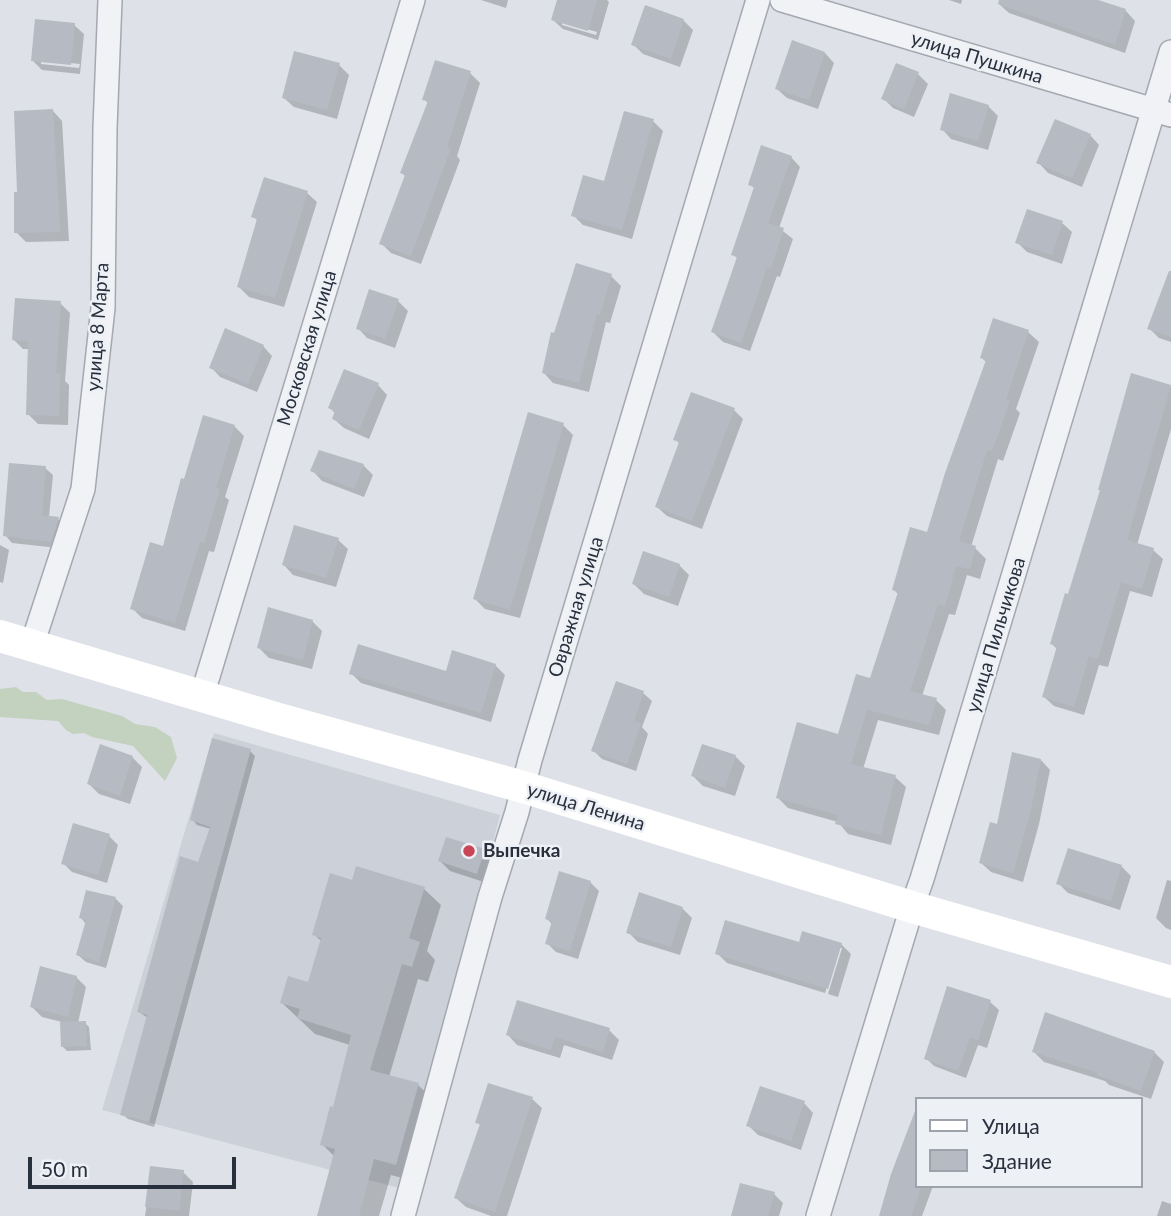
<!DOCTYPE html>
<meta charset="utf-8">
<style>
body{margin:0}
#map{position:relative;width:1171px;height:1216px;overflow:hidden;background:#dee1e7;font-family:Lato,sans-serif}
canvas{display:block}
.legend{position:absolute;left:915px;top:1097px;width:228px;height:91px;box-sizing:border-box;background:#edf0f5;border:2px solid #9ea3ab;margin:0;padding:9px 12px;list-style:none;font-size:21px;color:#282f3d}
.legend li{display:flex;align-items:center;gap:14px;height:35px}
.legend b{width:35px;border:2px solid #9ea3ab}
.scale{position:absolute;left:28px;top:1157px;width:208px;height:32px;box-sizing:border-box;border:4px solid #282f3d;border-top:0;padding-left:9px;font-size:21px;line-height:24px;white-space:nowrap;color:#282f3d;-webkit-text-stroke:5px #edf0f5;paint-order:stroke}
</style>
<div id="map">
<canvas width="1171" height="1216"></canvas>
<ul class="legend">
<li><b style="height:9px;background:#fff"></b>Улица</li>
<li><b style="height:19px;background:#b5bac3"></b>Здание</li>
</ul>
<div class="scale">50 m</div>
</div>
<script>
const c = document.querySelector('canvas').getContext('2d');
c.lineJoin = 'round';
function fillPath(path, color) { c.fillStyle = color; c.fill(path, 'evenodd'); }
const shape = rows => new Path2D(rows.map(r => 'M' + r).join(''));
function strokePath(path, color, width, dash) { c.strokeStyle = color; c.lineWidth = width; c.lineCap = dash ? 'butt' : 'round'; c.setLineDash(dash || []); c.stroke(path); }
function label(font, color, halo, rows, align = 'center') {
  c.font = font + ' Lato,sans-serif'; c.lineWidth = 5; c.setLineDash([]); c.textBaseline = 'middle'; c.strokeStyle = halo; c.fillStyle = color; for (const [text, x, y, turn = 0] of rows) {
    c.save(); c.translate(x, y); c.rotate((+turn || 0) * Math.PI / 180); c.textAlign = isNaN(turn) ? turn : align; if (halo) c.strokeText(text, 0, 0); c.fillText(text, 0, 0); c.restore();
  }
}
const built = shape([
 [214,733,500,815,403,1189,102,1110]
]);
const green = shape([
 [16,687,23,692,36,692,47,700,62,699,122,716,135,724,155,727,171,737,177,758,165,781,133,746,92,737,84,733,73,734,66,730,58,721,0,717,0,689]
]);
const shadow = shape([
 [481,0,508,0,506,8],
 [559,0,607,0,609,2,598,40,563,29,553,20],
 [562,22,597,32,596,35,562,25],
 [949,0,962,0,961,4],
 [1000,0,1092,0,1126,11,1135,21,1125,53,1009,13,999,4],
 [683,20,693,30,680,67,643,54,633,44],
 [74,25,84,34,80,74,42,70,33,61],
 [41,60,80,64,79,68,41,64],
 [793,43,825,53,834,63,818,109,787,98,777,89],
 [339,65,349,75,337,119,294,107,284,98],
 [470,73,480,83,457,156,460,160,421,264,391,253,381,243,406,177,402,173,429,104,424,99],
 [918,74,928,84,914,117,893,108,883,98],
 [988,106,998,116,988,150,951,139,942,129],
 [53,111,62,121,69,241,26,242,16,232,18,193],
 [653,121,663,131,632,239,583,225,573,215,605,183],
 [1090,135,1099,145,1082,187,1048,173,1039,163],
 [791,157,800,167,779,228,793,239,780,277,777,276,750,351,723,342,713,332,738,259,733,254,755,189,750,184],
 [307,193,317,202,284,307,249,297,239,287,258,221,253,216],
 [1062,223,1072,232,1062,264,1027,252,1017,242],
 [611,276,621,286,610,323,606,322,589,392,553,383,544,373],
 [398,301,408,311,395,348,367,338,358,328],
 [60,303,70,313,65,381,69,385,68,425,38,424,28,414,30,349,23,349,13,339],
 [1171,305,1171,342,1159,338,1149,328],
 [1028,332,1039,342,1016,409,1020,413,1003,461,998,459,971,547,975,548,986,559,980,579,967,575,955,615,949,614,922,696,936,700,946,710,939,735,878,720,863,769,895,777,906,787,891,845,848,834,838,822,788,808,778,798,839,736,872,680,899,595,894,590,928,534,987,363,982,358],
 [263,346,272,356,257,392,220,377,211,367],
 [1132,375,1171,387,1171,429,1137,545,1153,550,1163,559,1152,597,1130,591,1108,667,1099,665,1084,715,1054,706,1044,697,1058,650,1052,644,1069,596,1101,491],
 [378,385,387,395,369,439,344,428,334,419,336,414,330,408],
 [734,410,743,419,702,529,667,516,657,507,680,444,675,439],
 [563,425,573,435,520,618,485,609,475,599],
 [234,426,244,436,225,497,229,500,214,552,209,551,185,631,142,618,132,608,164,548,185,481],
 [363,465,373,475,364,497,322,481,313,471],
 [45,468,53,475,49,517,58,519,65,526,58,548,12,543,5,535],
 [338,540,348,549,336,587,293,575,284,565],
 [0,545,9,550,3,583,0,582],
 [679,565,689,575,678,606,644,594,634,584],
 [312,621,322,631,312,669,269,658,259,648],
 [495,665,505,675,491,722,361,683,351,673,447,673],
 [643,693,652,701,642,727,648,734,636,771,602,759,593,750],
 [250,751,255,756,154,1127,128,1119,122,1114,148,1018,139,1012,199,864,211,829,197,825,192,819],
 [735,756,745,766,735,796,703,786,693,776],
 [132,757,142,767,130,804,99,794,89,784],
 [1041,760,1050,770,1039,824,1023,882,991,872,981,863,998,827],
 [109,836,118,845,107,883,72,872,63,863],
 [484,851,494,861,487,883,450,871,440,861],
 [1121,866,1131,876,1120,910,1068,893,1058,883],
 [1167,880,1171,881,1171,930,1166,928,1156,918],
 [353,882,424,889,441,905,427,951,435,960,428,982,418,979,389,1077,418,1085,435,1101,413,1181,391,1175,379,1216,319,1216,335,1157,322,1144,334,1109,350,1045,315,1034,282,1003,309,984,322,942,314,934],
 [590,882,599,891,578,959,556,952,547,943,553,925,547,919],
 [87,892,116,899,123,906,106,968,86,962,78,955,86,924,81,918],
 [682,908,692,918,680,955,638,942,628,932],
 [800,944,841,944,851,954,838,997,828,994,842,948,838,948,825,993,727,963,717,953],
 [76,977,86,987,78,1023,85,1023,89,1027,91,1050,67,1051,63,1047,62,1022,42,1017,32,1007],
 [990,1002,999,1010,987,1048,978,1045,966,1078,934,1066,926,1058],
 [609,1030,619,1040,612,1060,564,1045,560,1058,517,1045,508,1035],
 [1034,1052,1154,1052,1164,1062,1151,1099,1109,1085,1105,1081,1044,1062],
 [532,1099,542,1108,507,1216,491,1216,466,1207,456,1198,481,1126,477,1122],
 [804,1103,813,1113,801,1150,758,1135,749,1126],
 [910,1128,917,1131,917,1186,933,1186,922,1216,881,1216],
 [152,1168,183,1172,193,1182,189,1216,145,1216],
 [774,1194,783,1203,779,1216,733,1216],
 [1162,1201,1171,1204,1171,1216,1157,1216]
]);
const building = shape([
 [557,0,597,0,588,31,551,20],
 [999,0,1098,0,1126,9,1115,45,998,4],
 [645,5,684,19,671,59,631,45],
 [35,19,75,23,71,65,31,61],
 [792,40,825,52,809,100,775,89],
 [294,51,340,63,327,110,282,98],
 [435,60,471,71,447,147,451,148,411,256,379,244,405,175,400,173,428,101,422,100],
 [896,63,919,72,904,109,881,99],
 [950,93,989,105,978,141,940,130],
 [53,109,60,232,14,233,14,192,17,192,14,111],
 [624,111,654,119,622,230,571,216,583,175,604,181],
 [1055,119,1091,134,1072,178,1036,163],
 [761,145,792,156,768,223,784,228,771,268,767,267,741,343,711,332,737,257,731,255,754,187,748,185],
 [264,177,308,191,275,298,237,287,257,219,251,217],
 [1027,209,1063,221,1052,255,1015,243],
 [576,263,612,274,600,315,597,314,579,383,542,373,551,332,554,333],
 [1169,271,1171,271,1171,337,1147,329],
 [369,289,399,299,385,339,356,329],
 [15,298,61,301,56,373,60,374,59,416,26,415,28,341,12,340],
 [993,318,1029,330,1006,399,1010,401,992,451,987,450,959,541,976,546,970,569,956,566,945,606,938,604,910,691,937,698,929,725,867,710,851,764,896,775,881,835,835,824,838,815,776,798,797,722,838,734,856,674,870,678,898,592,892,590,910,527,927,532,945,473,986,360,980,358],
 [225,328,264,345,248,384,209,368],
 [344,369,379,383,359,430,332,419,335,411,328,408],
 [1131,373,1171,385,1127,540,1154,548,1142,589,1121,582,1098,659,1089,656,1074,707,1042,697,1057,646,1050,644,1065,593,1068,594,1100,490,1098,490],
 [691,392,735,408,692,521,655,507,679,442,673,440],
 [528,412,564,423,510,610,473,599],
 [203,415,235,425,216,488,220,489,204,543,200,542,175,623,130,609,150,542,163,546,181,478,184,479],
 [319,450,364,464,354,489,310,471],
 [9,463,46,466,42,515,59,517,51,542,3,536],
 [294,525,339,538,326,578,282,565],
 [643,551,680,564,669,597,632,584],
 [268,607,313,620,303,660,257,648],
 [358,644,446,671,452,650,496,664,481,713,349,674],
 [616,681,644,691,634,721,641,724,627,764,591,751],
 [212,738,251,749,149,1122,120,1115,147,1015,137,1012,180,856,198,862,210,827,190,820],
 [100,744,133,756,120,796,87,784],
 [702,744,736,755,725,788,691,776],
 [1012,752,1041,759,1030,814,1013,873,979,863,990,822,997,824],
 [73,823,110,834,98,875,61,864],
 [446,837,485,849,477,874,438,861],
 [1068,848,1122,865,1111,901,1056,884],
 [356,866,425,887,409,938,420,942,412,967,402,964,370,1070,419,1083,396,1165,374,1159,359,1216,317,1216,335,1149,320,1145,330,1106,333,1107,351,1035,297,1018,300,1009,280,1003,288,976,308,982,321,938,312,935,330,873,352,880],
 [559,871,591,881,570,951,545,944,552,921,545,919],
 [86,890,116,897,99,962,76,955,86,920,79,918],
 [639,892,683,907,671,947,626,933],
 [725,920,799,942,802,931,842,943,828,989,715,954],
 [40,966,77,976,68,1017,30,1007],
 [947,986,991,1000,978,1040,970,1038,958,1071,924,1059],
 [517,1000,610,1028,603,1052,555,1037,551,1050,506,1035],
 [1045,1012,1155,1051,1141,1091,1097,1075,1098,1073,1032,1052],
 [86,1021,87,1046,61,1047,60,1022],
 [488,1083,533,1097,495,1212,454,1198,480,1124,475,1123],
 [760,1086,805,1101,791,1141,746,1126],
 [915,1111,917,1111,917,1186,922,1186,911,1216,879,1216,891,1174],
 [150,1166,184,1170,179,1211,145,1207],
 [740,1183,775,1192,768,1216,731,1216]
]);
const street = shape([
 [782,0,1171,115],
 [32,645,83,489,103,308,105,128,110,0],
 [202,696,413,0],
 [403,1216,490,897,517,812,530,760,758,0],
 [818,1216,912,907,922,879,1171,52]
]);
const secondary = shape([
 [0,636,279,719,523,787,912,907,1171,982]
]);
const markers = [
 [469,851,7,"#c84655"]
];
const streetNames = [
 ["улица Пушкина",977,58,17],
 ["улица 8 Марта",98,327,-86],
 ["Московская улица",307,348,-73],
 ["Овражная улица",576,607,-73],
 ["улица Пильчикова",996,635,-73],
 ["улица Ленина",586,807,17]
];
const poiNames = [
 ["Выпечка",483,851]
];
fillPath(built, '#ccd0d9');
fillPath(green, '#c3d1bf');
fillPath(shadow, '#0003');
fillPath(building, '#b5bac3');
strokePath(street, '#a4a8b1', 26);
strokePath(street, '#f0f2f5', 23);
strokePath(secondary, '#fff', 32);
for (const [x, y, r, color] of markers) { const dot = new Path2D(); dot.arc(x, y, r, 0, 2 * Math.PI); c.fillStyle = color; c.fill(dot); strokePath(dot, '#edf0f5', 2.5); }
label('19px', '#282f3d', '#edf0f5', streetNames);
label('bold 19px', '#282f3d', '#edf0f5', poiNames, 'left');
</script>
